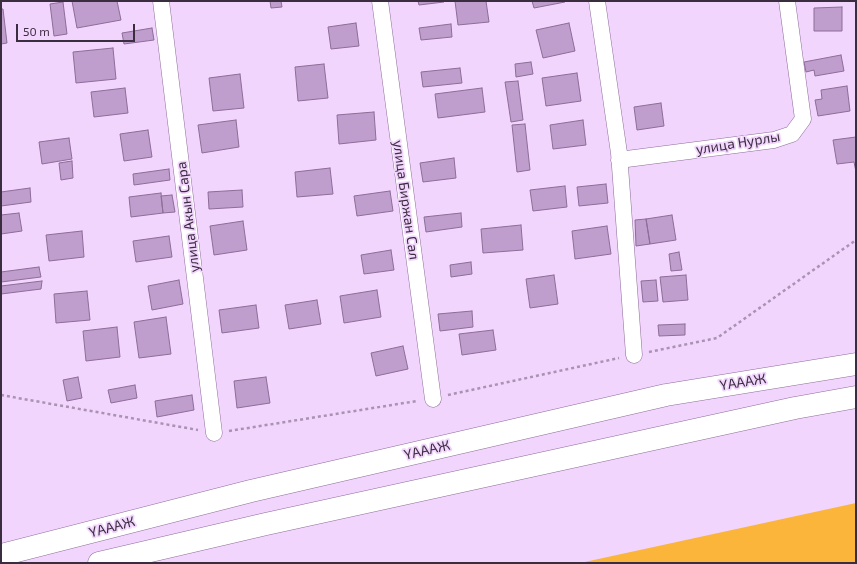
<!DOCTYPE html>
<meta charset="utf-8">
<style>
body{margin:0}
#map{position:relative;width:857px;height:564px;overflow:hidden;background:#f2d5fd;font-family:"Exo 2",sans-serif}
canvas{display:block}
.frame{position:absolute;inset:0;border:2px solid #3b2d40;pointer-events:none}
.scale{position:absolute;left:16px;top:24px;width:119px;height:18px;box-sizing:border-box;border:2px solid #3b2d40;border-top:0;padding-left:5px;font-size:12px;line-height:14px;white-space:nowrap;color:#3b2d40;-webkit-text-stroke:3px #f2d5fd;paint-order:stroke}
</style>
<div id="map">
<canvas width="857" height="564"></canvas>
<div class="frame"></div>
<div class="scale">50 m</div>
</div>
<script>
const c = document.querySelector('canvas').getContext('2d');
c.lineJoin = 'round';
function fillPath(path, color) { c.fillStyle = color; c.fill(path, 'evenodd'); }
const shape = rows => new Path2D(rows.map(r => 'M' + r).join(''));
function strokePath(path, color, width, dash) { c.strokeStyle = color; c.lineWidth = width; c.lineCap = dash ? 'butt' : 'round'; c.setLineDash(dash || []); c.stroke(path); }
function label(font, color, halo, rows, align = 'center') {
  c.font = font + ' "Exo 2",sans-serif'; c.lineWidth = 3.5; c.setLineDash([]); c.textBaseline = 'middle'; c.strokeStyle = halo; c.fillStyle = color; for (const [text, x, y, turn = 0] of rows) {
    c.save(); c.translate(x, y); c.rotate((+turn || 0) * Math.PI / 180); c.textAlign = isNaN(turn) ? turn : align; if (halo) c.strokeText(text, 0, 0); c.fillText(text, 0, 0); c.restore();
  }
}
const green = shape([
 [856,503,856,563,580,563]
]);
const building = shape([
 [72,1,117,1,121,20,77,28,72,1],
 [270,1,281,1,282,7,271,8,270,1],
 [418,1,444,1,444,2,419,5,418,1],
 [455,1,486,1,489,22,458,25,455,1],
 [532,1,565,1,565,2,534,8,532,1],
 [63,2,67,34,54,36,50,4,63,2],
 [842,7,842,31,814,31,814,8,842,7],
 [1,9,3,9,7,43,1,44,1,9],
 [356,23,359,46,331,49,328,27,356,23],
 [569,23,575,51,543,58,536,30,569,23],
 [451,24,452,37,421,40,419,28,451,24],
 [152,28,154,40,124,44,122,33,152,28],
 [113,48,116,79,76,83,73,52,113,48],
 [841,55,844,71,815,76,814,70,806,72,804,62,841,55],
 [531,62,533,74,516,77,515,64,531,62],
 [324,64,328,98,298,101,295,67,324,64],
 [460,68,462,83,423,87,421,72,460,68],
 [577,73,581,101,546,106,542,78,577,73],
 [240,74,244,108,213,111,209,78,240,74],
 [518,81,523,120,511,122,505,82,518,81],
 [847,86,850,111,818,116,815,100,822,99,821,90,847,86],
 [125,88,128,113,94,117,91,92,125,88],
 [482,88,485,112,438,118,435,94,482,88],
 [661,103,664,126,637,130,634,107,661,103],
 [374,112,376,140,339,144,337,115,374,112],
 [236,120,239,147,202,153,198,125,236,120],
 [583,120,586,145,553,149,550,125,583,120],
 [525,124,530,170,517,172,512,125,525,124],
 [148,130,152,157,124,161,120,134,148,130],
 [856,137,856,172,854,162,837,164,833,140,856,137],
 [69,138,72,159,42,164,39,142,69,138],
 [454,158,456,178,423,182,420,163,454,158],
 [72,161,73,178,61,180,59,163,72,161],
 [330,168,333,194,297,197,295,172,330,168],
 [169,169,170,180,134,185,133,174,169,169],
 [606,184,608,203,579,206,577,187,606,184],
 [565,186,567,207,533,211,530,190,565,186],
 [30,188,31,202,1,206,1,192,30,188],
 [242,190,243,207,209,209,208,192,242,190],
 [390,191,393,211,357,216,354,196,390,191],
 [161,193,163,213,131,217,129,197,161,193],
 [172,195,175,212,163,213,161,196,172,195],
 [19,213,22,231,1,234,1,215,19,213],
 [461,213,462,227,426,232,424,217,461,213],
 [672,215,676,240,650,244,646,219,672,215],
 [646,219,650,244,636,246,635,220,646,219],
 [243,221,247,250,214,255,210,226,243,221],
 [521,225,523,250,483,253,481,229,521,225],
 [607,226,611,254,575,259,572,231,607,226],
 [82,231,84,257,49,261,46,235,82,231],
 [169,236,172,257,136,262,133,241,169,236],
 [391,250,394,270,364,274,361,255,391,250],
 [679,252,682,270,671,271,669,254,679,252],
 [471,262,472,274,451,277,450,265,471,262],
 [39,267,41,277,1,282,1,272,39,267],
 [554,275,558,304,530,308,526,279,554,275],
 [686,275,688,300,663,302,660,277,686,275],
 [179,280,183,304,152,310,148,286,179,280],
 [656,280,658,301,643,302,641,281,656,280],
 [42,281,41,289,1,294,1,286,42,281],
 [377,290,381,317,344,323,340,296,377,290],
 [87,291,90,320,56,323,54,294,87,291],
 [317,300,321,324,289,329,285,305,317,300],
 [256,305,259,328,222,333,219,310,256,305],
 [472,311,473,327,440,331,438,314,472,311],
 [166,317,171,354,139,358,134,322,166,317],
 [685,324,685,335,659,336,658,325,685,324],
 [117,327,120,357,86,361,83,331,117,327],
 [493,330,496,350,462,355,459,334,493,330],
 [403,346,408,369,376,376,371,353,403,346],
 [78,377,82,398,67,401,63,380,78,377],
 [266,377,270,403,237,408,234,381,266,377],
 [135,385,137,398,111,403,108,390,135,385],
 [192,395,194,410,157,417,155,401,192,395]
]);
const path = shape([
 [649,352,717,338,856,240],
 [1,395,198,430],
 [448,395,619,358],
 [229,431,417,401]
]);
const street = shape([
 [161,1,214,433],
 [380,1,433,399],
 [597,1,619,153,634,355],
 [619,160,774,140,792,134,803,119,787,1]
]);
const highway = shape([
 [1,555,251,491,666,395,856,364],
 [99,563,266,524,795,408,856,397]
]);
const streetNames = [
 ["улица Нурлы",738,143,-9],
 ["улица Биржан Сал",406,200,82],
 ["улица Акын Сара",188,217,-97],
 ["ҮАААЖ",743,382,-9],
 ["ҮАААЖ",427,450,-13],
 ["ҮАААЖ",112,527,-15]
];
fillPath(green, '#fbb53b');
fillPath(building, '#bf9dcc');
strokePath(building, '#8d6c99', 1);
strokePath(street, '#8e6d9a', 17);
strokePath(highway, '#8e6d9a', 23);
strokePath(path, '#a992b2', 2.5, [3, 3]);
strokePath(street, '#fff', 16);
strokePath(highway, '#fff', 22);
label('14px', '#3b2d40', '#f2d5fd', streetNames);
</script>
